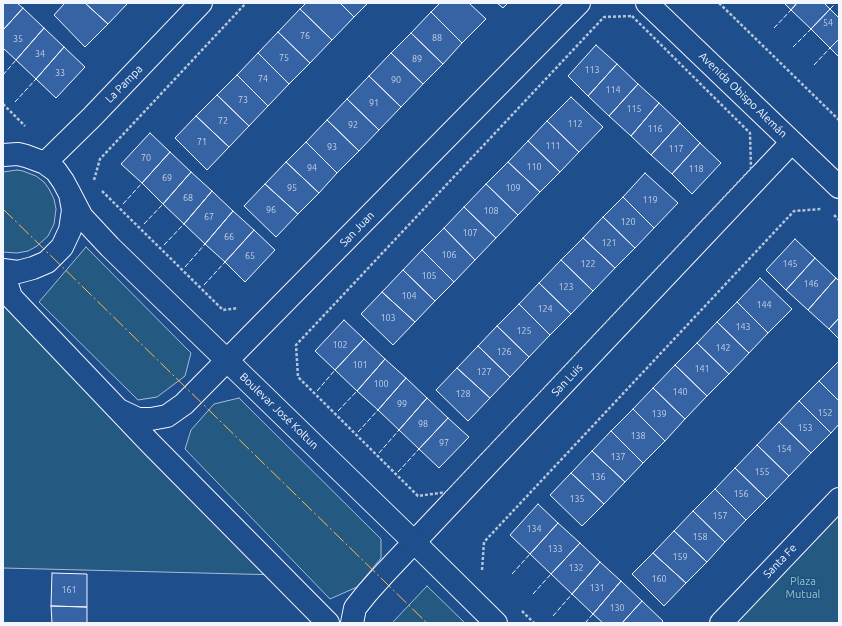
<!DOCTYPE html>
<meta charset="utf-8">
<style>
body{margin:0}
#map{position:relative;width:842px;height:626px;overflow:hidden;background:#1f4e8c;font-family:Ubuntu,sans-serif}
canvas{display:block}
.frame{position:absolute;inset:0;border:4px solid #f2f6ff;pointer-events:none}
</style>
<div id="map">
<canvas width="842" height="626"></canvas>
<div class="frame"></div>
</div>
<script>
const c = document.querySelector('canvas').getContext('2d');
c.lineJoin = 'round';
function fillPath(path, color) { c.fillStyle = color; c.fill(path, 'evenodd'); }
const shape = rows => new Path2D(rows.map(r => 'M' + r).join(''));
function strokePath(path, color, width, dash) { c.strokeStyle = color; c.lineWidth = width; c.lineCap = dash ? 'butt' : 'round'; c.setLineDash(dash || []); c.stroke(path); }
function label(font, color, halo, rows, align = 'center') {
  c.font = font + ' Ubuntu,sans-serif'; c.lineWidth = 3; c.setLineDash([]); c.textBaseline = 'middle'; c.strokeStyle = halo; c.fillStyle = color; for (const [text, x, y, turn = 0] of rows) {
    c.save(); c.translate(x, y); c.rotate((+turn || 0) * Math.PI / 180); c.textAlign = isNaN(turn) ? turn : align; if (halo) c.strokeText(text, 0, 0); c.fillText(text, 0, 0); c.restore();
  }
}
const green = shape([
 [17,170,23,171,36,176,44,182,49,189,54,199,56,209,54,224,48,236,37,246,28,251,17,253,3,252,3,172,17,170],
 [86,247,191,353,185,376,157,397,138,400,39,302,86,247],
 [3,271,11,297,281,575,3,568,3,271],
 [239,398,381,539,381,558,357,587,330,599,185,449,191,430,214,404,239,398],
 [839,498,839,623,721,623,839,498],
 [427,586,465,623,392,623,427,586]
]);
const building = shape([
 [3,3,17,3,23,8,3,30,3,3],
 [65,3,85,3,108,24,85,47,54,15,65,3],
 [85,3,128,3,108,24,85,3],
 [306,3,340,3,354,17,332,40,300,9,306,3],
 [340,3,368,3,354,17,340,3],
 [440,3,469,3,486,19,462,43,431,12,440,3],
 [497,3,508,3,503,8,497,3],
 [784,3,797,3,791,10,784,3],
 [797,3,824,3,830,9,811,29,791,10,797,3],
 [23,8,44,28,16,60,3,48,3,30,23,8],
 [300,9,332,40,310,63,278,32,300,9],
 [830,9,839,18,839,39,830,48,811,29,830,9],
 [431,12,462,43,443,64,411,33,431,12],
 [44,28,64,47,36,79,16,60,44,28],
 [278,32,310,63,289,84,258,53,278,32],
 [411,33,443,64,423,84,391,53,411,33],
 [839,39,839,57,830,48,839,39],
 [596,45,617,64,588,96,568,76,596,45],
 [64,47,85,67,56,98,36,79,64,47],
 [258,53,289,84,268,106,237,75,258,53],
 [391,53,423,84,401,107,369,76,391,53],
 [617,64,638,84,609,116,588,96,617,64],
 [237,75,268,106,249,126,217,95,237,75],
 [369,76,401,107,379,130,347,99,369,76],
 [638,84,659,103,631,136,609,116,638,84],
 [217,95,249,126,229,147,196,116,217,95],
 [571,97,603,127,579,152,547,121,571,97],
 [347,99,379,130,359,151,327,120,347,99],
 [659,103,680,123,651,155,631,136,659,103],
 [196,116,229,147,207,170,175,138,196,116],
 [327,120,359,151,337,173,306,142,327,120],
 [547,121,579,152,560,172,528,141,547,121],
 [680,123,700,143,672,174,651,155,680,123],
 [150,133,170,152,142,183,121,164,150,133],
 [528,141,560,172,540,192,508,162,528,141],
 [306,142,337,173,319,193,286,162,306,142],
 [700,143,721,163,692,194,672,174,700,143],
 [170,152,191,172,163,204,142,183,170,152],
 [286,162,319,193,298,214,265,184,286,162],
 [508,162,540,192,518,215,486,184,508,162],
 [191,172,212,191,184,224,163,204,191,172],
 [645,173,678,203,654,228,623,197,645,173],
 [265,184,298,214,276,237,244,206,265,184],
 [486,184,518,215,496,238,464,207,486,184],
 [212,191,233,211,205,244,184,224,212,191],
 [623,197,654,228,635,248,603,217,623,197],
 [464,207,496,238,475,260,444,228,464,207],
 [233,211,254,230,225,262,205,244,233,211],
 [603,217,635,248,615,268,583,238,603,217],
 [444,228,475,260,454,282,422,250,444,228],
 [254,230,275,250,245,282,225,262,254,230],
 [583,238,615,268,593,291,561,260,583,238],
 [795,239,815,258,786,290,766,270,795,239],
 [422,250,454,282,435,301,403,270,422,250],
 [815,258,836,278,808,310,786,290,815,258],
 [561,260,593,291,571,314,539,283,561,260],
 [403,270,435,301,415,322,382,292,403,270],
 [760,278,792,309,768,333,737,302,760,278],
 [836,278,839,281,839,318,829,329,808,310,836,278],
 [539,283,571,314,550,335,519,304,539,283],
 [382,292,415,322,393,345,361,314,382,292],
 [737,302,768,333,749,353,717,322,737,302],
 [519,304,550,335,529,357,497,326,519,304],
 [839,318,839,339,829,329,839,318],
 [344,320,364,339,335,370,315,351,344,320],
 [717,322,749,353,729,374,697,343,717,322],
 [497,326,529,357,510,377,478,346,497,326],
 [364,339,385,359,357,391,335,370,364,339],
 [697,343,729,374,707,396,675,365,697,343],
 [478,346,510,377,490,398,457,368,478,346],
 [385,359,406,378,378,410,357,391,385,359],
 [839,361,839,401,819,381,839,361],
 [675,365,707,396,685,419,653,388,675,365],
 [457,368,490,398,468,421,436,390,457,368],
 [406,378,427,398,399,430,378,410,406,378],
 [819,381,839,401,839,424,831,433,799,401,819,381],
 [653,388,685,419,665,441,633,409,653,388],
 [427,398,448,418,419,449,399,430,427,398],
 [799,401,831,433,811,453,779,422,799,401],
 [633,409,665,441,643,463,611,431,633,409],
 [448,418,469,437,439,468,419,449,448,418],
 [779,422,811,453,789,476,757,445,779,422],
 [611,431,643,463,625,482,592,451,611,431],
 [757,445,789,476,767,499,735,468,757,445],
 [592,451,625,482,604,504,571,473,592,451],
 [735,468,767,499,746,520,715,489,735,468],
 [571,473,604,504,582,526,550,495,571,473],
 [715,489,746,520,725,542,693,511,715,489],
 [538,504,558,523,530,554,510,535,538,504],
 [693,511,725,542,707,562,674,531,693,511],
 [558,523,580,543,551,574,530,554,558,523],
 [674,531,707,562,686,583,653,553,674,531],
 [580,543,600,562,572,594,551,574,580,543],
 [653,553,686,583,664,606,632,574,653,553],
 [600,562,621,581,593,614,572,594,600,562],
 [52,573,87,574,87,607,51,606,52,573],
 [621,581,642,601,622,623,603,623,593,614,621,581],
 [642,601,663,621,661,623,622,623,642,601],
 [51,606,87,607,87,623,52,623,51,606]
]);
const path = shape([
 [719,3,839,120],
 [632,16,750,133,751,169,447,492,418,496,298,377,296,345,604,17,632,16],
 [3,104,25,126],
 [94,180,100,159,246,3],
 [102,191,223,310,238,308],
 [834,215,839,220],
 [482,570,484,542,794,211,822,209],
 [522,611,534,623]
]);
const minor = shape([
 [647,3,839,187],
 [352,623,355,608,367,593,384,574,792,142],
 [721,623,839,499]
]);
const tertiary = shape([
 [3,155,18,154,26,156,45,163,56,171,63,181,70,194,73,210,70,230,62,247,47,262,33,268,18,272,3,270],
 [45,163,92,117,201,3],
 [70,194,82,217,110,247,414,542,496,623],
 [3,271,11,297,150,443,328,623],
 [119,410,138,419,151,419,167,416,184,404,579,3]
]);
const fence = shape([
 [830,9,836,3],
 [774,28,791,10],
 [793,47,811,29],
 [814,65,830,48],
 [3,75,16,60],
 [15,102,36,79],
 [123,204,142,183],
 [144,224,163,204],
 [164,245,184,224],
 [185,267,205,244],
 [204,285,225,262],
 [317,391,335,370],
 [338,411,357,391],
 [358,432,378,410],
 [379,453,399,430],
 [398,472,419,449],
 [512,574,530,554],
 [533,594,551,574],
 [553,616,572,594],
 [585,623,593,614]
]);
const power = shape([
 [3,209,427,623]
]);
const numberNames = [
 ["54",828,23],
 ["76",305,36],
 ["88",437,38],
 ["35",18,39],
 ["34",40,54],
 ["75",284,58],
 ["89",417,59],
 ["113",592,70],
 ["33",60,73],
 ["74",263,79],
 ["90",396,80],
 ["114",613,90],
 ["73",243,100],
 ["91",374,103],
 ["115",634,109],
 ["72",223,121],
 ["112",575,124],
 ["92",353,125],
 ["116",655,129],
 ["71",202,142],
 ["111",553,146],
 ["93",332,147],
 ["117",676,149],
 ["70",146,158],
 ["110",534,167],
 ["94",312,168],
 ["118",696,169],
 ["69",167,178],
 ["95",292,188],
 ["109",513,188],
 ["68",188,198],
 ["119",650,200],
 ["96",271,210],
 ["108",491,211],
 ["67",209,217],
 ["120",628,222],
 ["107",470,233],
 ["66",229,237],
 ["121",609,243],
 ["106",449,255],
 ["65",250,256],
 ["122",588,264],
 ["145",790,264],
 ["105",429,276],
 ["146",811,284],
 ["123",566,287],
 ["104",409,296],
 ["144",764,305],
 ["124",545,309],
 ["103",388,318],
 ["143",743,327],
 ["125",524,331],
 ["102",340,345],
 ["142",723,348],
 ["126",504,352],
 ["101",360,365],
 ["141",702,369],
 ["127",484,372],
 ["100",381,384],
 ["140",680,392],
 ["128",463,394],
 ["99",402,404],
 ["152",825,413],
 ["139",659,414],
 ["98",423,424],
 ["153",805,428],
 ["138",638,436],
 ["97",444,443],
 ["154",784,449],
 ["137",618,457],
 ["155",762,472],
 ["136",598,477],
 ["156",741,494],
 ["135",577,499],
 ["157",720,516],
 ["134",534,529],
 ["158",700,537],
 ["133",555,549],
 ["159",680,557],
 ["132",576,568],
 ["160",659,579],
 ["131",597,588],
 ["161",69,590],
 ["130",617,608]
];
const streetNames = [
 ["La Pampa",124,84,-46],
 ["Avenida Obispo Alemán",743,95,44],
 ["San Juan",357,229,-46],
 ["San Luis",567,380,-47],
 ["Boulevar José Koltun",279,411,44],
 ["Santa Fe",780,561,-46]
];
const parkNames = [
 ["Plaza",803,581],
 ["Mutual",803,594]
];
fillPath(green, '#245a82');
strokePath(green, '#a8bbd7', 1);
fillPath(building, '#3563a3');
strokePath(building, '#f2f6ff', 1);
strokePath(minor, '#f2f6ff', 24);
strokePath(tertiary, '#f2f6ff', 24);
strokePath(path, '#b3c4dc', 2.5, [3, 2]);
strokePath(minor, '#1f4e8c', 22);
strokePath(tertiary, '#1f4e8c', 22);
strokePath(fence, '#f2f6ff', 1, [5, 2]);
strokePath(power, '#ffb74d', 1, [14, 3, 2, 3]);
label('9px', '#c3d1e8', null, numberNames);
label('11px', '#f2f6ff', '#1f4e8c', streetNames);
label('11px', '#97c8a6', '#1f4e8c', parkNames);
</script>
